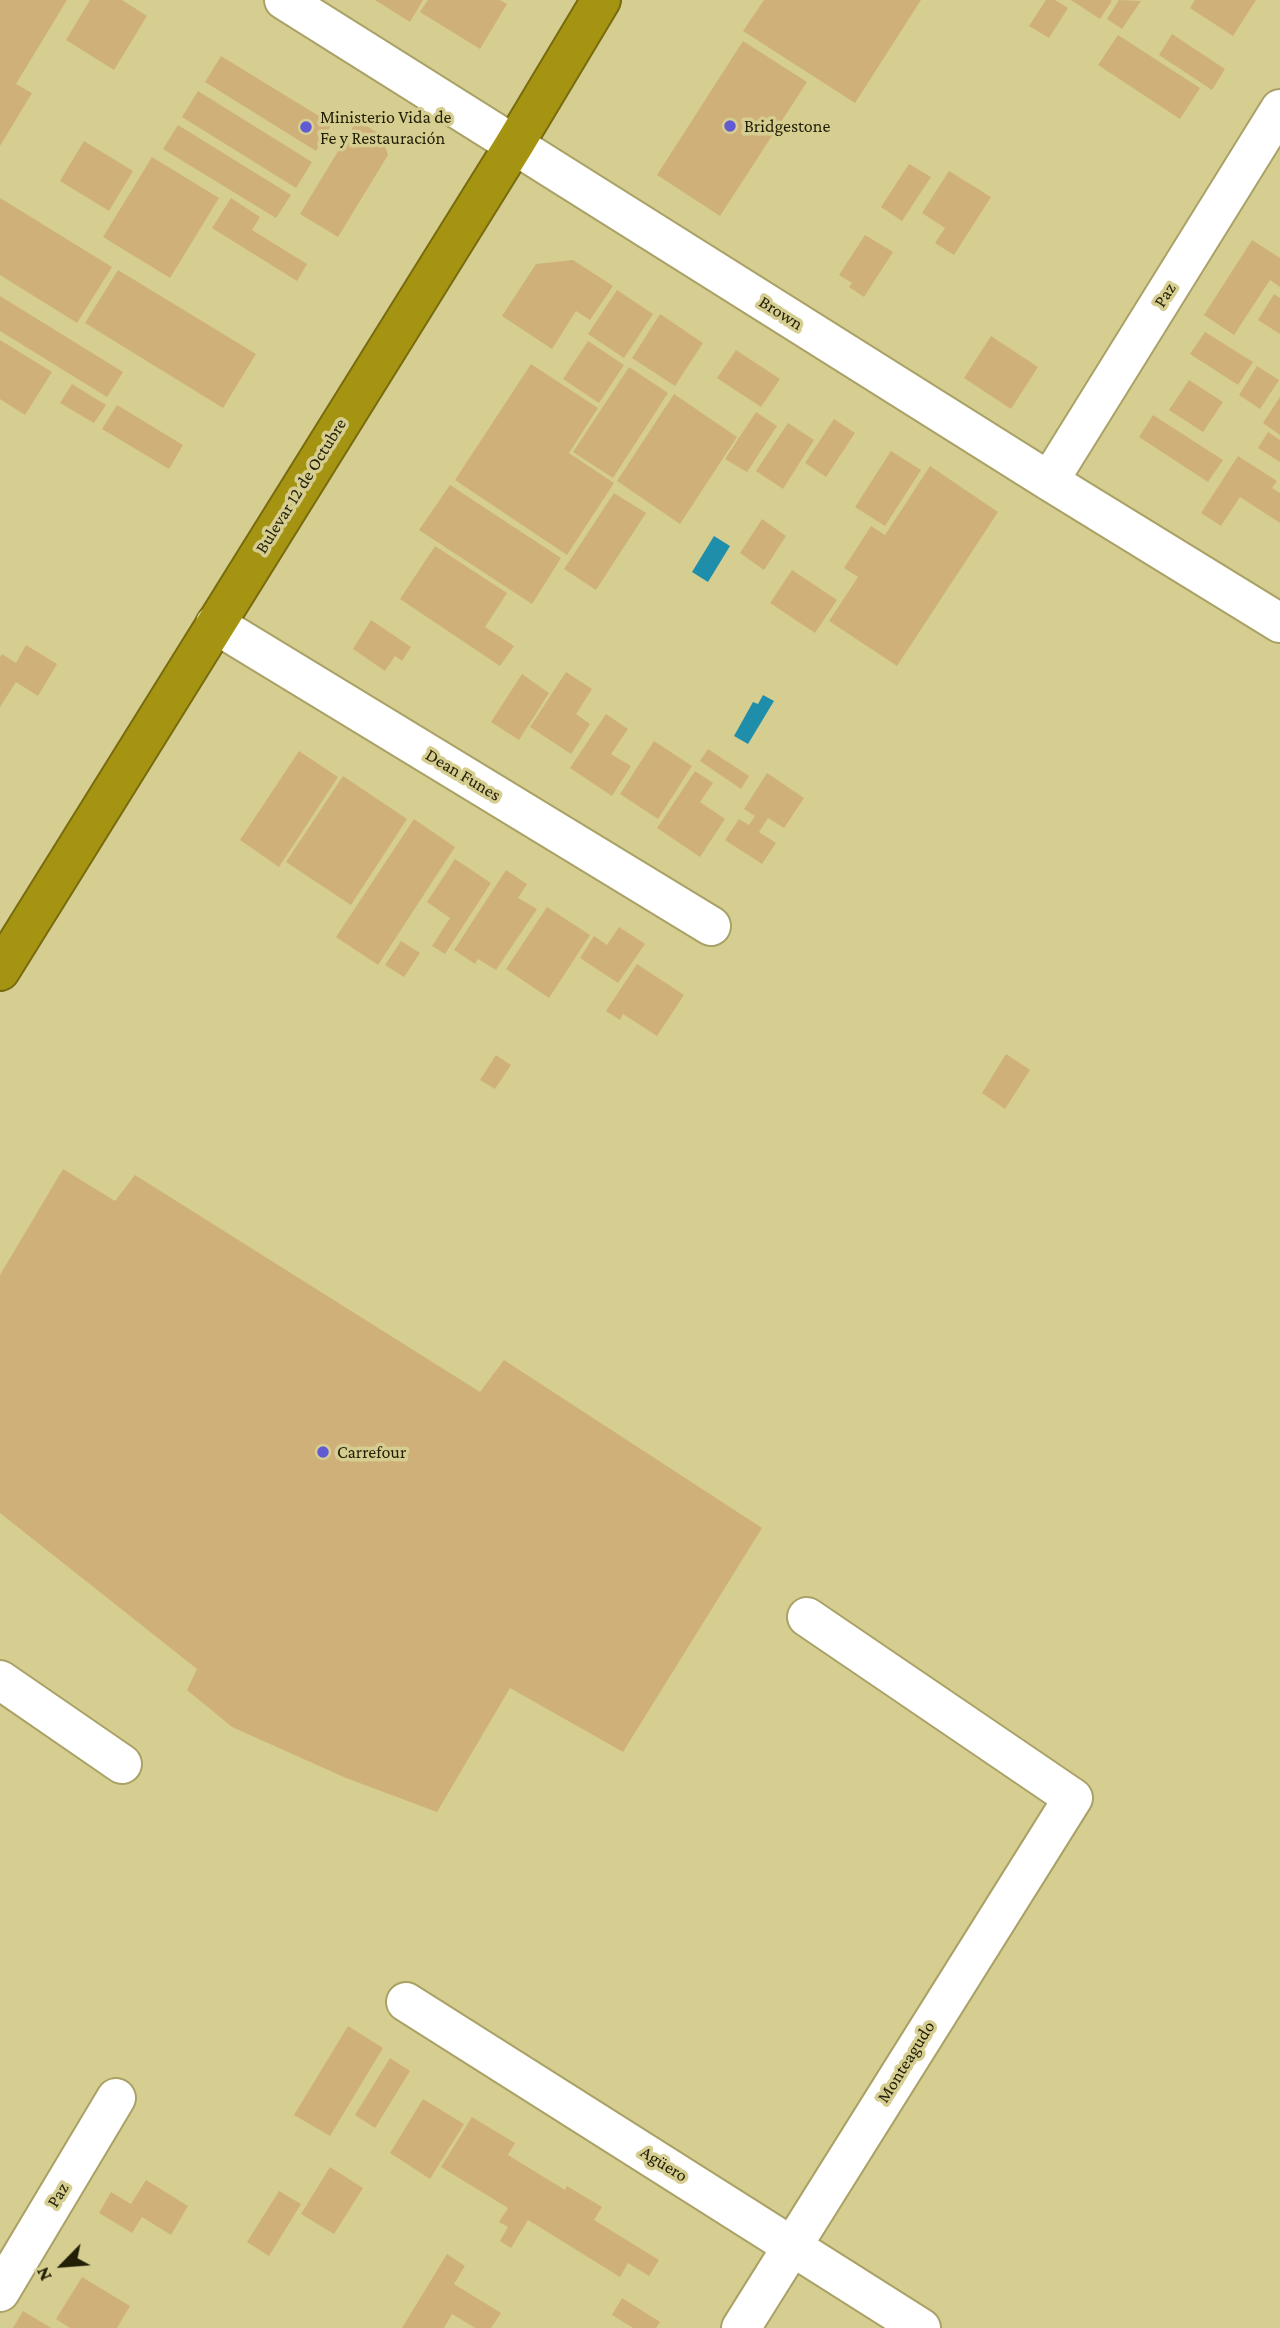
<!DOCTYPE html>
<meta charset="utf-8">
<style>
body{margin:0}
#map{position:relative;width:1280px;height:2328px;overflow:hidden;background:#d6ce91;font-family:"Crimson Pro",serif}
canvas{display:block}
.north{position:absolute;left:28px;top:2230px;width:70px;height:70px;-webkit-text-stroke:5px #d6ce91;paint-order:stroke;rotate:245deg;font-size:19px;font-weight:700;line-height:28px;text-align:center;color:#231f06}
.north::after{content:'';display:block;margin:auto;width:24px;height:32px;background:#231f06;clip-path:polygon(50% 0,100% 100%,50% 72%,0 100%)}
</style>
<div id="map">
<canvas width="1280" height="2328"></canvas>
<div class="north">N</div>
</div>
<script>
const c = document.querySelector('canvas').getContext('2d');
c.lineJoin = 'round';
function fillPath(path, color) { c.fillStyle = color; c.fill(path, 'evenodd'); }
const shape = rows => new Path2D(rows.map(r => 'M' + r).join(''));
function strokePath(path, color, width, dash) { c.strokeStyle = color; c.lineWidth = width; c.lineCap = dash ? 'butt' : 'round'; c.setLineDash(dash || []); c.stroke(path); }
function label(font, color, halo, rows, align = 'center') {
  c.font = font + ' "Crimson Pro",serif'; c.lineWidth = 7; c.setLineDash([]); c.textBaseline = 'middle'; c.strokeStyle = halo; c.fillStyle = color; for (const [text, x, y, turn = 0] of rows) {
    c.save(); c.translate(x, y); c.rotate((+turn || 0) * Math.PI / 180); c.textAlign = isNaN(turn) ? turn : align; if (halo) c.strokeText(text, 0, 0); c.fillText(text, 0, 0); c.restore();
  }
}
const water = shape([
 [714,536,730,546,708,582,692,572],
 [763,695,774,701,748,744,734,736,753,702,758,704]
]);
const building = shape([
 [0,0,67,0,16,84,32,93,0,146],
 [90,0,122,0,147,16,114,70,66,40],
 [375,0,423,0,410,22],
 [428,0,500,0,507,4,480,49,420,12],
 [764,0,921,0,855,103,743,31],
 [1046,0,1055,0,1068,8,1049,38,1029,26],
 [1071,0,1110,0,1112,1,1100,19],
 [1119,0,1141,1,1122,29,1107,19],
 [1195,0,1256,0,1233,36,1190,8],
 [1172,34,1225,69,1212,90,1159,55],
 [1118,35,1200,88,1180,119,1098,65],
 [743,41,807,82,720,216,657,175],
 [221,56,332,124,316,151,205,82],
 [198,91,312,162,296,188,182,117],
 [357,120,381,135,388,155,338,237,300,214],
 [178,125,291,195,276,218,163,149],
 [84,141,133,171,109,211,60,181],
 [152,157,219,198,170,278,103,237],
 [909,164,931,177,902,221,881,207],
 [949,171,991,197,954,255,935,243,945,228,922,213],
 [0,198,112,267,77,323,0,275],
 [231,198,260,217,252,230,307,264,297,281,212,228],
 [865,235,893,252,864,297,849,287,852,283,839,275],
 [1252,240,1280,258,1280,287,1270,280,1234,335,1204,315],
 [573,260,613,286,590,320,576,311,552,349,502,316,536,264],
 [118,270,256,354,223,408,85,323],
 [617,290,653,314,624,358,588,334],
 [1274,294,1280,298,1280,334,1258,320],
 [0,296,123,372,107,397,0,331],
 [660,314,703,343,675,386,632,358],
 [1205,332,1253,362,1238,385,1190,354],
 [991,336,1038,367,1011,409,964,378],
 [0,340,52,372,25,415,0,399],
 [588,341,624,365,599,403,563,379],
 [736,350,780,379,761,407,717,378],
 [531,364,598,408,569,453,614,483,567,555,455,480],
 [1257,366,1279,380,1260,409,1239,395],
 [629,367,668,393,613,478,573,452],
 [1189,380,1223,402,1203,432,1169,410],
 [72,384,106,405,94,423,60,403],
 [674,394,737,437,680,524,617,481],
 [1280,397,1280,435,1263,423],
 [117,405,183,445,169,469,102,429],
 [756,412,777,426,747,472,725,459],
 [1153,415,1223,460,1208,482,1139,437],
 [834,419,855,433,826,477,805,463],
 [788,423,814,440,783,489,756,471],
 [1268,432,1280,440,1280,462,1258,448],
 [891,451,921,470,885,526,855,507],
 [1238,456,1277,481,1272,488,1280,493,1280,523,1240,497,1221,526,1201,513],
 [930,466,998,512,897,666,829,621,858,577,844,568,871,526,885,535],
 [450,485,561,558,532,604,419,530],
 [614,493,646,513,596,590,564,569],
 [762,519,786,536,764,570,740,553],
 [435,546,507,593,485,627,514,646,500,666,400,599],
 [792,570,837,600,815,633,770,603],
 [371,620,411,647,402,661,395,656,385,671,353,649],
 [26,645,57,664,38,696,16,682,0,707,0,657,2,654,16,663],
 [566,672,592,689,576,714,590,724,571,754,530,727],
 [522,674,549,693,519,740,491,722],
 [606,714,628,729,611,754,631,766,612,796,570,768],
 [654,741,692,766,658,819,620,794],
 [708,749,749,776,741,789,700,761],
 [299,751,338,777,279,867,240,840],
 [695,771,713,783,700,802,725,819,700,857,657,828],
 [767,773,804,798,784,828,768,818,759,832,776,843,762,864,725,840,739,819,749,825,755,816,744,809],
 [343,776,407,819,351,905,286,862],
 [414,819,455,847,378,965,336,937],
 [455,859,491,883,445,954,432,946,450,918,427,902],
 [506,870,527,884,518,898,537,909,496,970,478,959,475,964,454,950],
 [547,907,590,935,549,998,506,969],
 [619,927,645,944,618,983,580,958,594,936,607,945],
 [401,941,420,953,404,977,385,965],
 [637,964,684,995,657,1036,623,1014,620,1020,606,1011],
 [1006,1054,1030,1070,1005,1109,982,1093],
 [496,1055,511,1065,495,1089,480,1080],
 [63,1169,115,1201,135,1175,480,1392,504,1360,762,1528,623,1752,510,1688,437,1812,346,1778,232,1727,187,1690,197,1669,0,1513,0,1275],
 [348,2026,383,2048,330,2136,294,2115],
 [390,2058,410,2071,375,2128,355,2115],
 [423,2099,464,2124,430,2179,390,2153],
 [472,2117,515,2143,508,2155,565,2190,567,2186,602,2207,594,2220,659,2260,649,2276,628,2263,620,2277,528,2220,511,2248,500,2241,508,2227,499,2222,508,2208,441,2167],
 [330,2167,363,2188,334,2234,301,2214],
 [146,2180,188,2206,171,2235,142,2217,132,2233,99,2213,111,2192,131,2204],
 [279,2191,301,2204,269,2256,247,2242],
 [447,2254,465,2266,454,2284,501,2313,491,2328,475,2328,452,2314,444,2328,402,2328],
 [82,2277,130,2306,117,2328,70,2328,56,2319],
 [622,2298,660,2322,656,2328,633,2328,612,2315],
 [23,2311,51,2328,13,2328]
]);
const minor = shape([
 [284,0,1049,481,1280,623],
 [1049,481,1280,109],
 [215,624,711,926],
 [0,1680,122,1764],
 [406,2002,921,2328],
 [0,2292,116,2098],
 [741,2328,1073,1798,807,1617]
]);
const highway = shape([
 [0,971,514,145,601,0]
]);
const markers = [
 [730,126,7,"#615bd3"],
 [306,127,7,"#615bd3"],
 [323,1452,7,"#615bd3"]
];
const poiNames = [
 ["Ministerio Vida de",320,117],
 ["Fe y Restauración",320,138],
 ["Bridgestone",744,126],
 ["Carrefour",337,1452]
];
const streetNames = [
 ["Paz",1165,295,-58],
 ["Brown",781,313,32],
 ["Bulevar 12 de Octubre",301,486,-58],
 ["Dean Funes",463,775,31],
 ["Monteagudo",906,2062,-58],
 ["Agüero",664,2164,32],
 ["Paz",58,2195,-59]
];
fillPath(water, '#1f8eab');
fillPath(building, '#cfb079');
strokePath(minor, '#aaa166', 42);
strokePath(highway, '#786b0d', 42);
strokePath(minor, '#fff', 38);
strokePath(highway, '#a59411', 38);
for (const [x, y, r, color] of markers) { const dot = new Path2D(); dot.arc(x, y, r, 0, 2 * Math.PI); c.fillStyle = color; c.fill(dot); strokePath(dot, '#d6ce91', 2.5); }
label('18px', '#231f06', '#d6ce91', poiNames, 'left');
label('18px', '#231f06', '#d6ce91', streetNames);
</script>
